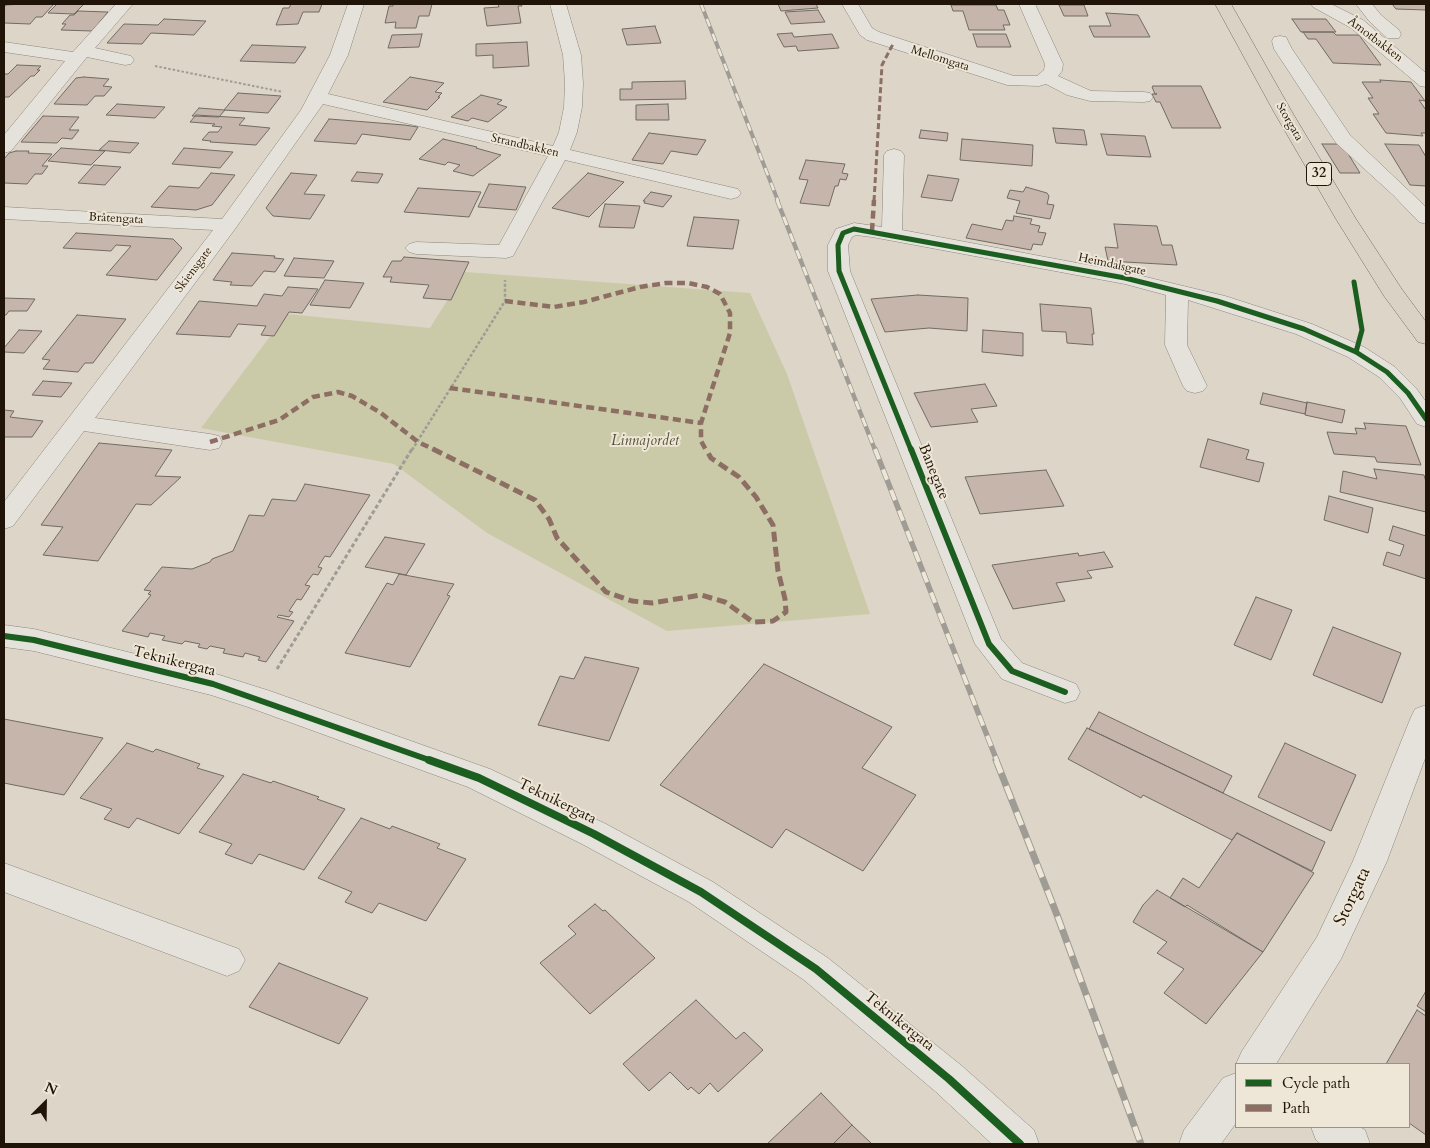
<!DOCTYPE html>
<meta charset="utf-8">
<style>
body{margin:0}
#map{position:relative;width:1430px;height:1148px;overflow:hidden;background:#ddd6c8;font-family:Cardo,serif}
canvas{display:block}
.frame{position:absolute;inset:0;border:5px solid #201408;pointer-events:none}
.legend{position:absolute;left:1235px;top:1063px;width:175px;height:65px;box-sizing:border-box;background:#eee6d6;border:1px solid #9c9284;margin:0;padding:6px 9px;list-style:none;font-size:15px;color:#201408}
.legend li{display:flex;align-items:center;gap:10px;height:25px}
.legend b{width:25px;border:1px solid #9c9284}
.north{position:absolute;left:20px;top:1078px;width:50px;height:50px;-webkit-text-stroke:4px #eee6d6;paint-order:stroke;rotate:23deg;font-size:14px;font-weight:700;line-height:20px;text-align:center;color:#201408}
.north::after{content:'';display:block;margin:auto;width:18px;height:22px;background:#201408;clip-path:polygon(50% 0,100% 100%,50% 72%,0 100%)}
</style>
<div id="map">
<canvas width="1430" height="1148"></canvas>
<div class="frame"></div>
<ul class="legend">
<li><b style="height:6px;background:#1b5e20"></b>Cycle path</li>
<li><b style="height:6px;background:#8d6e63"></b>Path</li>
</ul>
<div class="north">N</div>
</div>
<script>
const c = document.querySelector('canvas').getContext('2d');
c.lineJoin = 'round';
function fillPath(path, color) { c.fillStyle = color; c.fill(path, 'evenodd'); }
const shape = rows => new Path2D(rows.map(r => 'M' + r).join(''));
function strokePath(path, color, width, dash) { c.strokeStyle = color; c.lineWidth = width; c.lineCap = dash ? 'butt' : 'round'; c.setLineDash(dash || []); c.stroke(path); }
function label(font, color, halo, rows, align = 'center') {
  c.font = font + ' Cardo,serif'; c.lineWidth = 4; c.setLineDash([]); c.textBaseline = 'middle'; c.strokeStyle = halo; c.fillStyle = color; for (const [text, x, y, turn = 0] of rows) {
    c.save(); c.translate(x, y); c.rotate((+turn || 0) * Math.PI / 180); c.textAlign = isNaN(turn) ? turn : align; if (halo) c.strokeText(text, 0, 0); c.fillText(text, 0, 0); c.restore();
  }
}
const green = shape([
 [465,272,750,293,787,374,870,614,667,631,487,533,394,464,201,428,287,314,430,328]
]);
const building = shape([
 [23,4,54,4,42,17,36,17,30,24,4,23,4,7,6,5,23,4],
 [57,4,84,4,74,14,48,13,57,4],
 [291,4,322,4,319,12,303,12,298,24,276,25,283,8,289,8,291,4],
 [393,4,432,4,429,16,419,16,416,28,395,28,396,22,385,23,389,6,393,6,393,4],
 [498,4,521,4,522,6,518,6,521,23,487,26,484,8,499,7,498,4],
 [778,4,816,4,818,8,781,11,778,4],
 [1392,4,1426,4,1426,10,1396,9,1392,4],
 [951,5,996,5,998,10,1004,10,1010,25,1003,25,1005,30,969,30,963,11,953,11,951,5],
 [1059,5,1084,5,1088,16,1064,16,1059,5],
 [818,10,825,22,791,24,785,12,818,10],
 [78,11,108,12,92,31,61,30,66,24,62,24,70,15,74,15,78,11],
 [1106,13,1138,15,1150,37,1094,37,1089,26,1111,26,1106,13],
 [164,19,206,21,194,35,151,33,142,44,107,43,124,24,158,25,164,19],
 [1292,19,1326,19,1336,32,1301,32,1292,19],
 [655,26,661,43,627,45,622,29,655,26],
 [1303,32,1333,32,1336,35,1359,35,1381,65,1333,63,1316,39,1308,39,1303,32],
 [792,33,794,37,832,34,839,48,798,51,796,46,784,47,777,34,792,33],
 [422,34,419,47,388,48,392,35,422,34],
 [973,34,1006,34,1011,47,977,47,973,34],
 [527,42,529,66,493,68,493,55,476,56,476,44,527,42],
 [252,45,306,47,295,63,240,61,252,45],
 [17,65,41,66,37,70,40,70,34,76,31,76,9,97,4,97,4,74,8,74,17,65],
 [84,77,109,79,103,86,112,87,104,96,95,96,87,105,54,104,76,78,84,77],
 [410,77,444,83,435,92,442,93,438,97,440,97,427,110,383,102,410,77],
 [1380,80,1411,82,1425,101,1419,100,1426,110,1426,133,1421,133,1423,136,1386,133,1373,114,1379,114,1368,98,1373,98,1362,82,1381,82,1380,80],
 [685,81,686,99,620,100,620,89,632,89,632,82,685,81],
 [1153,86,1201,86,1221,128,1172,128,1160,102,1156,102,1152,94,1157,94,1155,94,1152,87,1153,86],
 [238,93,281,96,268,113,224,110,238,93],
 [481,95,502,100,497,104,507,107,488,122,472,118,468,121,451,117,481,95],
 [117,104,165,107,155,118,106,115,117,104],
 [668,104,669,120,636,120,636,105,668,104],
 [199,108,224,110,225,110,219,117,192,116,199,108],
 [196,115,245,118,239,125,270,128,256,145,210,142,211,141,202,140,209,132,218,132,222,127,212,126,215,124,190,122,196,115],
 [43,116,79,117,69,130,79,130,72,139,62,138,57,143,21,142,43,116],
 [329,119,404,125,418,127,410,140,362,134,356,144,314,141,329,119],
 [1053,128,1084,130,1087,145,1056,143,1053,128],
 [921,130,948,133,947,141,919,138,921,130],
 [649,133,706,140,697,155,671,151,663,164,632,160,649,133],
 [1101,134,1145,136,1151,157,1107,155,1101,134],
 [443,139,477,147,476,148,501,155,473,176,453,171,460,165,448,162,445,165,419,159,443,139],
 [962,139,1033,145,1032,166,960,160,962,139],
 [109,141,139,143,130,153,99,150,109,141],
 [1322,144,1342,144,1360,173,1340,173,1322,144],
 [1385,144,1419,145,1426,157,1426,186,1410,185,1385,144],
 [61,148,105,151,91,165,48,161,61,148],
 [184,148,233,152,220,168,172,164,184,148],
 [16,151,29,151,28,153,52,154,42,166,48,166,42,174,35,174,27,184,4,183,4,159,9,153,16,151],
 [806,160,845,164,842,173,848,174,846,180,840,179,838,186,835,186,829,206,800,203,808,180,799,179,806,160],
 [94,165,121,167,105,185,78,183,94,165],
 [357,172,383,174,378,183,351,181,357,172],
 [211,173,235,175,212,205,196,210,151,207,169,186,199,188,211,173],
 [291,173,317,175,304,194,325,195,310,219,273,216,266,208,291,173],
 [588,173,624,182,589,217,552,208,588,173],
 [928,175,959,179,952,201,921,197,928,175],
 [489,184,526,187,516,210,478,207,489,184],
 [1026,187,1047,193,1049,196,1047,204,1054,205,1050,219,1016,213,1020,201,1007,198,1010,190,1023,192,1026,187],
 [418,188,481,192,469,217,404,212,418,188],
 [651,192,672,196,663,207,644,203,645,201,643,201,651,192],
 [605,204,640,206,634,228,599,227,605,204],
 [1014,216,1032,219,1030,224,1040,226,1038,232,1046,233,1042,245,1033,244,1031,250,966,238,972,224,1002,230,1006,220,1013,221,1014,216],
 [694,217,739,220,733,249,687,246,694,217],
 [1114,224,1157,226,1162,245,1172,245,1177,265,1108,261,1105,247,1118,248,1114,224],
 [76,233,173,239,182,248,157,280,106,275,131,246,116,245,111,251,63,248,76,233],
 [232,253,275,256,274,258,284,259,275,272,264,271,252,286,230,285,232,282,213,280,232,253],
 [404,257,469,262,451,300,423,298,429,285,390,282,392,277,383,277,392,261,401,261,404,257],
 [294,258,334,261,324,278,284,276,294,258],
 [325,280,364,283,350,308,310,305,325,280],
 [288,287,318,289,302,313,289,312,274,336,261,335,266,326,238,324,230,337,176,334,199,301,257,306,264,294,282,296,288,287],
 [918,295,968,298,967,331,929,328,885,332,871,299,918,295],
 [4,298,35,299,27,311,9,311,6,315,4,315,4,298],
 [1040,304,1091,308,1094,334,1092,334,1093,345,1067,343,1066,332,1042,331,1040,304],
 [77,315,126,319,93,363,85,363,78,372,43,369,50,360,42,359,77,315],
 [19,330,42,331,24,353,4,352,4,348,19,330],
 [983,330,1023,333,1023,356,982,352,983,330],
 [43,381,72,383,61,397,32,395,43,381],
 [985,384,997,406,971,409,978,422,931,427,914,393,985,384],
 [1263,393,1307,403,1305,414,1260,404,1263,393],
 [1307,402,1345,410,1342,423,1305,415,1307,402],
 [4,410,14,411,10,417,43,421,32,437,4,437,4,410],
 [1364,423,1406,426,1421,465,1377,462,1375,457,1334,454,1327,432,1357,434,1355,428,1366,429,1364,423],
 [1208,439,1249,450,1246,459,1264,463,1259,482,1200,467,1208,439],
 [99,443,172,450,155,476,181,477,151,505,136,504,98,561,43,555,63,527,41,525,99,443],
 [1374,469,1424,475,1426,482,1426,512,1340,492,1343,471,1377,479,1374,469],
 [1046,470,1064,506,980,514,965,477,1046,470],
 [305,484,370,495,330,557,325,556,318,567,322,568,318,575,313,574,305,585,310,586,301,600,297,599,289,611,293,612,289,617,279,615,277,617,294,621,266,662,258,660,260,657,245,653,243,657,223,653,225,649,210,646,207,649,198,647,200,644,185,641,182,644,162,640,165,636,150,633,148,637,122,631,151,595,148,594,151,591,144,590,162,567,192,569,210,562,212,559,233,551,249,515,264,516,272,499,296,501,305,484],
 [1329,496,1373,508,1368,533,1324,520,1329,496],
 [1393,526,1426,536,1426,579,1383,565,1387,552,1400,556,1404,545,1389,540,1393,526],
 [385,537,425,544,406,575,365,567,385,537],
 [1104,552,1113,567,1087,571,1092,578,1056,583,1065,601,1013,609,992,565,1078,553,1079,556,1104,552],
 [399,574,454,584,447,595,450,596,410,667,345,653,387,583,393,585,399,574],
 [1256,597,1292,610,1271,660,1234,645,1256,597],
 [1333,627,1401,653,1382,703,1313,675,1333,627],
 [585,657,639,668,609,741,538,725,560,676,574,679,585,657],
 [764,664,892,727,862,768,916,795,863,871,786,829,772,848,660,785,764,664],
 [1099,712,1232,776,1223,793,1089,729,1099,712],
 [4,719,103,738,64,795,4,783,4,719],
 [1087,728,1325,842,1312,871,1237,833,1232,840,1143,795,1141,798,1068,759,1087,728],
 [127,743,153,752,156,749,200,764,197,768,224,776,179,834,137,818,129,828,104,819,112,809,80,798,127,743],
 [1285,743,1356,775,1331,831,1258,797,1285,743],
 [243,774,271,783,273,781,319,797,317,799,345,809,304,870,259,854,252,864,225,854,232,844,199,832,243,774],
 [361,818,390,829,392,826,440,844,437,848,466,859,426,921,379,903,372,913,345,902,352,892,318,878,361,818],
 [1237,833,1314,873,1263,952,1187,905,1185,907,1170,898,1183,878,1199,888,1237,833],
 [1157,890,1263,952,1206,1024,1164,993,1184,969,1157,953,1167,942,1133,922,1143,905,1157,890],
 [595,904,603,911,605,910,655,958,590,1014,540,963,576,934,568,926,595,904],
 [279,963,368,998,339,1044,249,1007,279,963],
 [1426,991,1426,1012,1417,1006,1426,991],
 [696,1000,736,1039,744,1032,763,1050,718,1092,710,1083,699,1094,691,1087,688,1090,670,1072,649,1091,623,1064,696,1000],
 [1417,1010,1426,1016,1426,1135,1409,1123,1409,1064,1386,1064,1417,1010],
 [821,1093,852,1125,833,1144,767,1144,821,1093],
 [852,1125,872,1144,833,1144,852,1125]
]);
const pathFar2 = shape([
 [155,66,283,92]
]);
const pathFar1 = shape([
 [412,450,505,301,505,280]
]);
const path = shape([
 [277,669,412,449]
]);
const minor = shape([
 [116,4,133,4,95,48,131,56,134,60,131,64,125,65,87,57,11,151,4,153,4,135,65,61,4,52,4,42,73,52,116,4],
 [348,4,364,4,348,55,328,94,553,146,559,132,564,107,565,83,563,55,550,4,566,4,581,55,583,83,582,107,577,132,570,150,738,189,741,193,738,197,731,199,565,160,513,256,506,258,416,254,409,252,405,248,409,244,416,242,499,245,548,156,323,104,235,229,95,418,210,434,219,436,222,442,219,448,210,450,84,431,13,526,4,529,4,502,213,230,4,219,4,207,222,219,301,110,330,55,348,4],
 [842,4,858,4,872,28,879,32,1014,76,1037,76,1044,70,1045,64,1019,4,1035,4,1063,64,1062,71,1058,76,1091,91,1144,92,1150,93,1153,97,1150,101,1144,102,1090,101,1067,95,1046,84,1039,86,1007,85,867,40,860,35,842,4],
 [1311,4,1331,4,1363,20,1426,73,1426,87,1420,86,1351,28,1313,7,1311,4],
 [1356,4,1372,4,1381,15,1399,30,1401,34,1399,38,1387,38,1369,21,1356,4],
 [1280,36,1286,37,1292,49,1350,135,1426,207,1426,224,1419,222,1393,195,1336,143,1274,49,1272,41,1274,37,1280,36],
 [894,149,901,151,904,155,902,230,1125,272,1225,296,1312,324,1364,347,1395,367,1416,388,1426,402,1426,427,1417,424,1400,398,1379,377,1348,357,1296,334,1188,300,1187,345,1207,386,1203,391,1195,393,1187,391,1183,386,1165,345,1166,295,1125,284,872,237,856,235,852,237,848,245,850,271,1001,639,1022,663,1076,684,1080,692,1076,700,1065,703,1002,679,975,644,828,271,828,245,836,229,854,223,882,227,884,155,887,151,894,149],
 [4,625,34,629,213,673,270,691,490,769,606,824,713,882,828,958,962,1066,1034,1130,1039,1144,992,1144,936,1092,804,980,689,902,582,844,468,787,248,707,211,695,34,651,4,647,4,625],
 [1426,705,1426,756,1387,861,1341,959,1276,1064,1236,1064,1242,1051,1317,937,1353,861,1411,717,1415,709,1426,705],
 [4,863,239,949,245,960,239,971,227,976,4,892,4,863],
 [1236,1073,1236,1123,1221,1144,1179,1144,1184,1130,1223,1078,1236,1073],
 [1311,1127,1360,1127,1365,1130,1370,1144,1321,1144,1316,1140,1311,1127]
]);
const major = shape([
 [1215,4,1231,4,1292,112,1356,219,1401,288,1426,322,1426,344,1418,342,1384,296,1336,219,1274,112,1215,4]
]);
const railFar3 = shape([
 [701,4,778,201]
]);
const railFar2 = shape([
 [777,200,875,450]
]);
const railFar1 = shape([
 [875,449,997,761]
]);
const rail = shape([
 [996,760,1057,915,1141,1144]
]);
const quietFar2 = shape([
 [874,201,882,65,893,44]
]);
const quietFar1 = shape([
 [872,231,874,200],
 [505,301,554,307,584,302,640,287,666,283,688,283,707,287,720,294,730,313,730,333,701,423,701,441,706,450],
 [450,388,701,423],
 [210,442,279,420,313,397,338,392,352,396,381,413,418,442,435,450]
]);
const quiet = shape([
 [433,449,535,500,549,519,557,538,606,592,632,601,652,603,701,595,725,602,753,622,773,621,786,612,785,599,778,571,773,525,756,497,739,477,711,458,706,449]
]);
const cyclewayFar2 = shape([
 [1354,282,1362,330,1356,352],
 [911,450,839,271,838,245,843,233,854,229,1125,278,1217,301,1304,329,1356,352,1387,372,1408,393,1426,419]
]);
const cyclewayFar1 = shape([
 [911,449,989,644,1012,671,1065,692],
 [4,636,34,640,213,684,432,761]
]);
const cycleway = shape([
 [429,760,479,778,594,834,701,892,816,969,949,1079,1020,1144]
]);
const farStreetnames = [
 ["Åmotbakken",1375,40,37],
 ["Mellomgata",940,59,17],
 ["Storgata",1289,122,60],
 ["Strandbakken",525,146,13],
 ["Bråtengata",116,219,3],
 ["Heimdalsgate",1112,265,12],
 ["Skiensgate",194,270,-53]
];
const shields = [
 [1319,174,25]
];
const shieldNames = [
 ["32",1319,174]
];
const parkNames = [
 ["Linnajordet",645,442]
];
const streetNames = [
 ["Banegate",933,472,68],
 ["Teknikergata",174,662,14],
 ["Teknikergata",557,802,26],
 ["Teknikergata",899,1022,39]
];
const nearStreetnames = [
 ["Storgata",1353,897,-65]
];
fillPath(green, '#cac9a8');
fillPath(building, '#c5b5ab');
strokePath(building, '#716b63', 1);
strokePath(minor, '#8b867d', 1);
strokePath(major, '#716b63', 1);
strokePath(pathFar2, '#9f9b95', 2, [2.5, 2]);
strokePath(pathFar1, '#9f9b95', 2.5, [3, 2]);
strokePath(path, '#9f9b95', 3, [4, 2.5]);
fillPath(minor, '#e5e1db');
fillPath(major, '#d9d2c5');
strokePath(railFar3, '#9f9b95', 4);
strokePath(railFar2, '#9f9b95', 4.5);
strokePath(railFar1, '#9f9b95', 5.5);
strokePath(rail, '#9f9b95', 7);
strokePath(railFar3, '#eee6d6', 2.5, [8]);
strokePath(railFar2, '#eee6d6', 3, [9]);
strokePath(railFar1, '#eee6d6', 4, [11]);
strokePath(rail, '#eee6d6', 5, [14]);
strokePath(quietFar2, '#8d6e63', 3, [6, 3]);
strokePath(quietFar1, '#8d6e63', 4.5, [8, 4.5]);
strokePath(quiet, '#8d6e63', 5, [10, 5]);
strokePath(cyclewayFar2, '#1b5e20', 5);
strokePath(cyclewayFar1, '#1b5e20', 6);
strokePath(cycleway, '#1b5e20', 8);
label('12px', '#201408', '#eee6d6', farStreetnames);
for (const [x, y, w] of shields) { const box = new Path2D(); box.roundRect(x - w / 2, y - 11.5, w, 23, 4); c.fillStyle = '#eee6d6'; c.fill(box); strokePath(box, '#201408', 1); }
label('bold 14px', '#201408', null, shieldNames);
label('italic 15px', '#565037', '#eee6d6', parkNames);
label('15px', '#201408', '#eee6d6', streetNames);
label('18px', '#201408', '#eee6d6', nearStreetnames);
</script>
